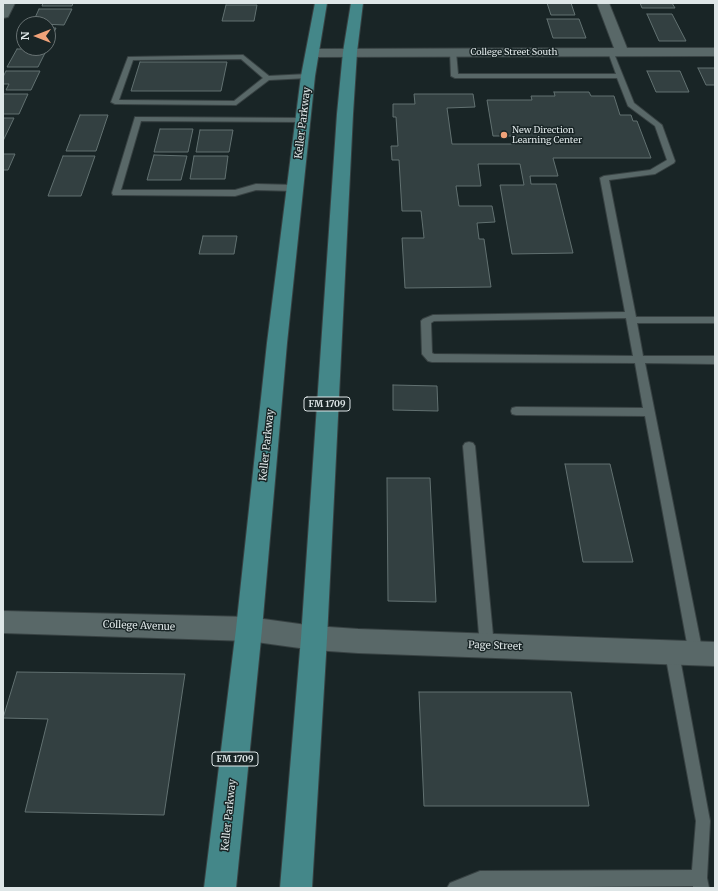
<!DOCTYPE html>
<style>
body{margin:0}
#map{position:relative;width:718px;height:891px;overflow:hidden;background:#192526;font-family:Merriweather,serif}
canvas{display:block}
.frame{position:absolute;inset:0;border:4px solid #dee6e7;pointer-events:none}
.north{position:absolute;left:16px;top:16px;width:40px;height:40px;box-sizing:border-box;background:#192526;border:1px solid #687273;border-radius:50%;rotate:270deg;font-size:11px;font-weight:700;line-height:16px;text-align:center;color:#dee6e7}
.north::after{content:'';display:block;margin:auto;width:14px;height:18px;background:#f0a279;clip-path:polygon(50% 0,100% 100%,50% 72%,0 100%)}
</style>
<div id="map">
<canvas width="718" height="891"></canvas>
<div class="frame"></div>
<div class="north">N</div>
</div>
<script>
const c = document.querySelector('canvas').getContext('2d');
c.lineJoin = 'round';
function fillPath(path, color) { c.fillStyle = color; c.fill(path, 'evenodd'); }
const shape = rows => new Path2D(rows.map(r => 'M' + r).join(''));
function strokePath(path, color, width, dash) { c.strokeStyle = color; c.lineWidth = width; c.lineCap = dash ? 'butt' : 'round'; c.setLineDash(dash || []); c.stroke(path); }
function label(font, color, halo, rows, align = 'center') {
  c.font = font + ' Merriweather,serif'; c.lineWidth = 3; c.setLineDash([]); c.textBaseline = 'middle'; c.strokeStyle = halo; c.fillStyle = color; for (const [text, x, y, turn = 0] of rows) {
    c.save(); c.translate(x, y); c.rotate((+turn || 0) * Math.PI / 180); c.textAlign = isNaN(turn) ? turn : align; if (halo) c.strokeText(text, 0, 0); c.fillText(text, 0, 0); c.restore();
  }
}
const building = shape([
 [43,3,73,3,72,6,42,6,43,3],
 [547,3,571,3,575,15,551,15,547,3],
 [640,3,672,3,675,8,642,8,640,3],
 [226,5,257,5,254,21,222,21,226,5],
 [39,9,72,9,64,25,42,24,44,20,34,20,39,9],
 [647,14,672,14,686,41,659,41,647,14],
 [547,19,579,19,586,38,553,38,547,19],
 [48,28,56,28,48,45,48,28],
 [17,49,47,49,38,67,7,67,17,49],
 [140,62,227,62,221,91,131,91,140,62],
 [698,68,715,68,715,85,706,85,698,68],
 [6,71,40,71,31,90,6,90,9,84,3,84,3,77,6,71],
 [647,71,680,71,689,92,656,92,647,71],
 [554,92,589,92,591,96,614,96,620,115,631,115,633,121,637,121,651,158,553,158,558,176,530,176,531,184,556,184,573,253,512,254,500,185,524,185,520,164,478,164,481,186,456,186,459,206,492,206,495,222,477,223,479,239,484,239,491,287,405,288,402,238,424,238,421,211,402,211,399,160,392,160,391,146,398,146,396,117,393,117,393,104,415,104,414,94,473,94,475,107,447,108,452,144,515,144,513,136,493,136,487,100,532,100,531,96,555,96,554,92],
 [3,94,28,94,19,114,3,114,3,94],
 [80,115,108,115,96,151,66,151,80,115],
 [3,118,14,118,3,141,3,118],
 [160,129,193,129,188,152,154,152,160,129],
 [200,130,233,130,229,152,196,152,200,130],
 [3,154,15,154,8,170,3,170,3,154],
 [154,155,187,156,181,180,147,180,154,155],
 [63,156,95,156,81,196,48,196,63,156],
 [194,156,228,156,225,179,190,179,194,156],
 [203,236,237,236,234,254,199,254,203,236],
 [393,385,437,386,438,411,393,410,393,385],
 [565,464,610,464,633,562,583,562,565,464],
 [387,478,430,478,436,602,388,601,387,478],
 [17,672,185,674,164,815,25,812,48,719,3,718,17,672],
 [419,692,571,692,589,806,424,806,419,692]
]);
const lane = shape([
 [453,50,456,52,458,74,616,74,608,52,613,51,634,103,662,125,675,161,674,163,655,174,609,180,636,317,715,317,715,323,637,323,643,356,715,356,715,364,645,363,703,654,701,658,696,660,691,658,689,654,645,416,516,415,512,414,511,411,512,408,516,407,643,408,635,363,432,362,428,361,422,354,421,321,423,319,433,315,625,312,600,178,604,176,650,170,667,160,655,126,628,106,617,78,455,78,451,76,450,52,453,50],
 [626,318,633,356,434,354,432,353,431,323,434,321,626,318],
 [243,55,269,76,308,74,312,76,308,78,269,80,236,105,115,104,111,102,128,57,243,55],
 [241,59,263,78,234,101,119,100,133,60,241,59],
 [135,117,303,118,307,120,303,122,141,121,121,190,235,190,256,184,295,185,299,188,295,191,256,190,235,196,113,195,112,193,135,117],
 [469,442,473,443,475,446,494,646,492,650,487,652,482,650,480,646,463,446,465,443,469,442],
 [672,647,677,649,679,653,710,821,707,878,709,888,693,888,693,886,447,888,450,883,480,871,692,870,696,821,665,653,667,649,672,647]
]);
const street = shape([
 [3,3,15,3,8,17,3,18,3,3],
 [597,3,609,3,627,48,715,48,715,56,313,57,308,56,306,53,308,50,313,49,614,48,597,3],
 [3,611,249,617,314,626,358,629,715,642,715,666,358,653,314,650,249,641,3,633,3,611]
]);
const primary = shape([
 [315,3,327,3,315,76,287,343,262,629,236,888,204,888,236,629,267,343,301,76,315,3],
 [351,3,363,3,357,52,353,114,327,638,312,888,280,888,301,638,337,114,343,52,351,3]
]);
const markers = [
 [504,135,4,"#f0a279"]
];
const farStreetnames = [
 ["College Street South",514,52]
];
const farPoinames = [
 ["New Direction",512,130],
 ["Learning Center",512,140]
];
const shields = [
 [327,404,46],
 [235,759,46]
];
const shieldNames = [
 ["FM 1709",327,404],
 ["FM 1709",235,759]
];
const streetNames = [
 ["Keller Parkway",303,123,-83],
 ["Keller Parkway",267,445,-84],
 ["College Avenue",139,626,2],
 ["Page Street",495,646,2],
 ["Keller Parkway",229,815,-84]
];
fillPath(building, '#334041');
strokePath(building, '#627171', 1);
strokePath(lane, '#384243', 2);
strokePath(street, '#384243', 2);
strokePath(primary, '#384243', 2);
fillPath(lane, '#596868');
fillPath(street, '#596868');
fillPath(primary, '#448789');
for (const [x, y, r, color] of markers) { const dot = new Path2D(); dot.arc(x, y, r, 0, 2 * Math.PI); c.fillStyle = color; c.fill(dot); strokePath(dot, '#192526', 1.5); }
label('9px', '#dee6e7', '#192526', farStreetnames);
label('9px', '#dee6e7', '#192526', farPoinames, 'left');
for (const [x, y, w] of shields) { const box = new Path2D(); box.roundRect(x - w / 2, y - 7, w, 14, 3); c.fillStyle = '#192526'; c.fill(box); strokePath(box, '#dee6e7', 1); }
label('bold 9px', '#dee6e7', null, shieldNames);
label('10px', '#dee6e7', '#192526', streetNames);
</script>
